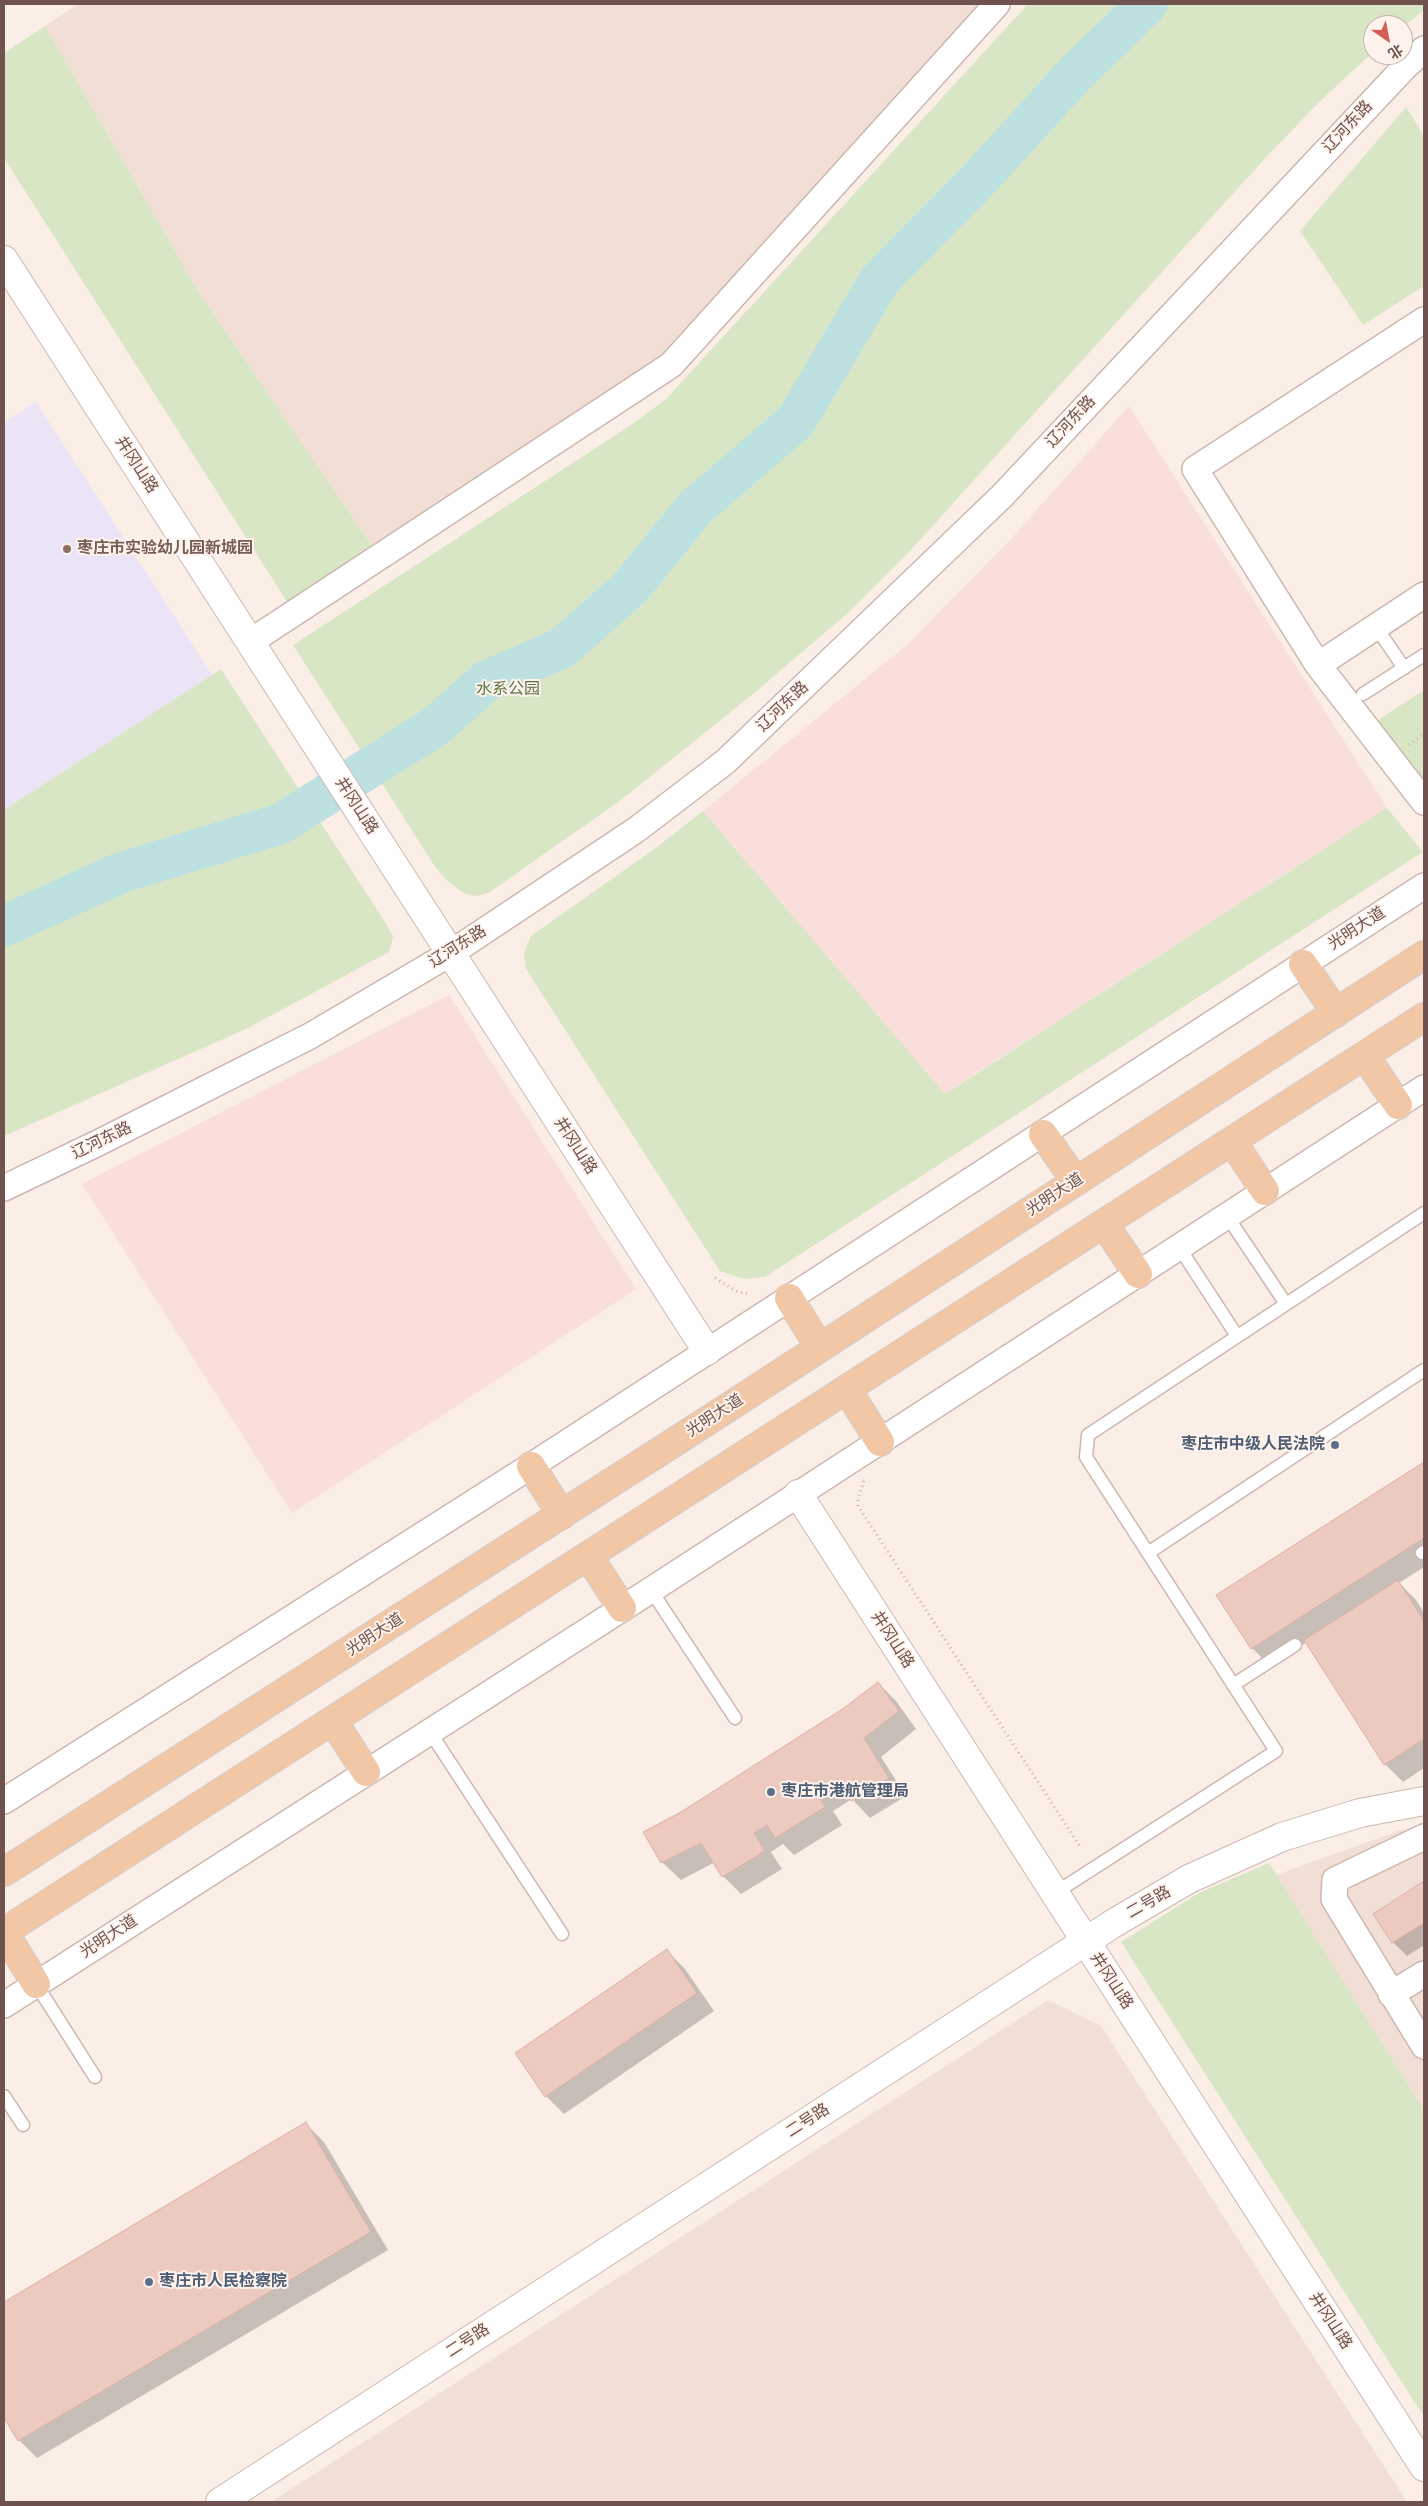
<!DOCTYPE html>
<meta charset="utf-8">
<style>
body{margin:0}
#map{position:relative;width:1428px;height:2506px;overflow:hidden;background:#faeee6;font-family:"DejaVu Sans","Noto Sans SC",sans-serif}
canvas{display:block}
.frame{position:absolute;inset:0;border:5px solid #70534e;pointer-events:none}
.north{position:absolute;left:1363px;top:15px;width:50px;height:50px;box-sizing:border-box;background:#fdf3ec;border:1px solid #c5b3ad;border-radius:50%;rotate:147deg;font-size:14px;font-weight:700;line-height:20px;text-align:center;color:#70534e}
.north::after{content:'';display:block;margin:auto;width:18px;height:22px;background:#d75c58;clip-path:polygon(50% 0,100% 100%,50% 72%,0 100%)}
</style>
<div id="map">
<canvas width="1428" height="2506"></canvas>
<div class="frame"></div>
<div class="north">北</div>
</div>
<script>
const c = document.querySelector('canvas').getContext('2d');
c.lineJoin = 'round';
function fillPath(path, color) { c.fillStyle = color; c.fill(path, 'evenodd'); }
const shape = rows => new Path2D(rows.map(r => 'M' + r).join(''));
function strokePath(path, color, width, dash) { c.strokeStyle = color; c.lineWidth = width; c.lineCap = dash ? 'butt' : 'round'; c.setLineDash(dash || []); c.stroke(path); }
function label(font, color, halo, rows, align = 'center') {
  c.font = font + ' "DejaVu Sans","Noto Sans SC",sans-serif'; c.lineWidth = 4; c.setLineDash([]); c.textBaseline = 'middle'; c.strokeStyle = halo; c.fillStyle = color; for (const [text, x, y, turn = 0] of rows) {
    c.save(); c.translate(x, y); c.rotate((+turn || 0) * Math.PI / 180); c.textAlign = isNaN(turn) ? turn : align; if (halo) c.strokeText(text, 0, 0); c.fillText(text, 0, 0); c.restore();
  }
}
const residential = shape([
 [79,4,990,4,652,372,377,553,200,294,45,26],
 [1424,1825,1424,2110,1276,1875,1398,1831],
 [1048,2000,1101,2026,1407,2502,271,2502]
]);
const commercial = shape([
 [1129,406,1387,808,944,1094,703,811,907,645,1011,539],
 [449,995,636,1289,292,1513,82,1184]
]);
const education = shape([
 [36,402,212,675,4,810,4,423]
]);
const green = shape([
 [1028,4,1424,4,1424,10,1403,27,1403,25,1373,25,1373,52,1318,103,1257,167,909,552,849,612,753,694,621,800,490,892,478,896,465,894,449,882,436,868,293,645,631,425,666,399],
 [45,26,200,294,377,553,291,608,4,158,4,53],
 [1406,107,1424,136,1424,286,1363,325,1300,231],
 [221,669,387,925,393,937,389,952,246,1029,4,1136,4,810],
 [1424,690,1424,788,1369,726],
 [1387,808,1423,852,765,1277,744,1279,720,1271,526,969,524,953,531,936,657,847,703,811,945,1094],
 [1269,1863,1424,2110,1424,2417,1121,1942,1199,1893]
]);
const shadow = shape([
 [1424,1464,1424,1567,1399,1583,1416,1600,1424,1613,1424,1768,1403,1782,1385,1764,1307,1642,1270,1666,1252,1648,1218,1596],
 [878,1683,896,1701,916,1729,881,1757,906,1796,870,1818,852,1799,833,1811,842,1825,794,1855,783,1844,771,1852,782,1869,741,1894,723,1876,715,1862,681,1880,662,1862,682,1813,845,1709],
 [1424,1883,1424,1945,1407,1956,1393,1942,1375,1914],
 [667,1951,685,1969,714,2011,564,2114,546,2096],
 [306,2124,324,2142,388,2250,37,2458,19,2440,4,2415,4,2303]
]);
const river = shape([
 [4,926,120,873,280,824,436,726,486,681,562,648,630,588,695,508,796,421,879,281,981,177,1075,74,1147,4]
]);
const building = shape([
 [1424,1462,1424,1538,1251,1649,1216,1595,1424,1462],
 [1398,1580,1424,1621,1424,1739,1384,1765,1304,1640,1398,1580],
 [878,1682,899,1711,864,1738,889,1778,851,1801,838,1779,816,1792,825,1807,775,1838,767,1825,754,1833,765,1851,722,1877,701,1843,661,1863,643,1832,681,1812,844,1708,878,1682],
 [1424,1881,1424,1923,1392,1943,1373,1914,1424,1881],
 [667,1949,697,1993,545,2097,515,2053,667,1949],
 [306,2122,371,2232,18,2441,4,2418,4,2302,306,2122]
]);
const path = shape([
 [1409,745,1424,734],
 [715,1278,738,1292,751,1294],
 [864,1481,858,1498,858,1506,1081,1848]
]);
const service = shape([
 [1376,627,1404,668],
 [1363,694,1424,655],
 [1227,1216,1286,1304],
 [1179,1247,1237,1336],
 [1148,1553,1424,1370],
 [1422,1553,1424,1552],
 [651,1590,735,1718],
 [1233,1685,1295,1645],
 [430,1732,562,1934],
 [1055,1893,1276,1751,1086,1457,1088,1435,1424,1213],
 [36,1984,95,2077],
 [4,2096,23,2125]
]);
const minor = shape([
 [1424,320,1195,469,1318,665,1424,802],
 [250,642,671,365,997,4],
 [1318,665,1424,595],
 [4,1188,98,1143,310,1036,451,953,636,830,725,762,1002,496,1405,67,1424,49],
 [4,1801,531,1466,1424,886],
 [1424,1837,1335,1880,1334,1899,1424,2046],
 [1391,1994,1424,1974],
 [4,2005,651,1590,1424,1088]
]);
const tertiary = shape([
 [4,260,707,1351],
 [798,1494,1424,2467],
 [220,2502,1114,1923,1189,1879,1282,1837,1360,1813,1424,1801]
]);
const primary = shape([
 [1303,964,1336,1013],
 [1365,1056,1398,1105],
 [1043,1134,1076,1182],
 [1232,1141,1265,1191],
 [1104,1224,1138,1274],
 [789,1298,820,1348],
 [848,1391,880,1442],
 [531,1466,562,1515],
 [589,1557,622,1608],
 [333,1721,366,1772],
 [4,1872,715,1416,1424,955],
 [4,1932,1424,1017],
 [4,1932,36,1984]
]);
const markers = [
 [67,549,5,"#8d6e63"],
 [1335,1445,5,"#5c6f8a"],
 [771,1792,5,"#5c6f8a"],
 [149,2282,5,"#5c6f8a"]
];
const streetNames = [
 ["辽河东路",1348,127,-47],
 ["辽河东路",1071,422,-47],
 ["井冈山路",136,465,57],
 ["辽河东路",783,707,-44],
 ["井冈山路",356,806,57],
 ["光明大道",1357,929,-33],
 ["辽河东路",458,947,-32],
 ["辽河东路",102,1141,-26],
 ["井冈山路",575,1146,57],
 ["光明大道",1055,1195,-33],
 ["光明大道",715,1416,-33],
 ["光明大道",375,1635,-33],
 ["井冈山路",892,1640,57],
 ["二号路",1149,1903,-30],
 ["光明大道",109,1937,-33],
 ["井冈山路",1111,1981,57],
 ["二号路",808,2121,-33],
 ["井冈山路",1330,2321,57],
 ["二号路",468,2341,-33]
];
const educationNames = [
 ["枣庄市实验幼儿园新城园",77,549]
];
const parkNames = [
 ["水系公园",508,690]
];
const serviceNames = [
 ["枣庄市中级人民法院",1325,1445,"right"],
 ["枣庄市港航管理局",781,1792],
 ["枣庄市人民检察院",159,2282]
];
fillPath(residential, '#f1dfd5');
fillPath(commercial, '#f9dedb');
fillPath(education, '#ebe3f6');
fillPath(green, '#d9e6c6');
fillPath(shadow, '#0003');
strokePath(river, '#bde1e0', 41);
fillPath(building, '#eccac0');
strokePath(building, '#ddaea3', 1);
strokePath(service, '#ccb7b0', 15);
strokePath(minor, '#ccb7b0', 28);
strokePath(tertiary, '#ccb7b0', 30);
strokePath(primary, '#d4cbca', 30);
strokePath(path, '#d1ada4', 3, [1, 4]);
strokePath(service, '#fff', 12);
strokePath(minor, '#fff', 25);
strokePath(tertiary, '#fff', 28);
strokePath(primary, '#f1c7a5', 28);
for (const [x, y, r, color] of markers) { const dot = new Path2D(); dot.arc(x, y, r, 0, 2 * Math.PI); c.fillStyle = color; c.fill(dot); strokePath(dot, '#fdf3ec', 2); }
label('16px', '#70534e', '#fdf3ec', streetNames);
label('bold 16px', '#785e54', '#fdf3ec', educationNames, 'left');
label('16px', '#5e7547', '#fdf3ec', parkNames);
label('bold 16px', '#4e5e75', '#fdf3ec', serviceNames, 'left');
</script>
